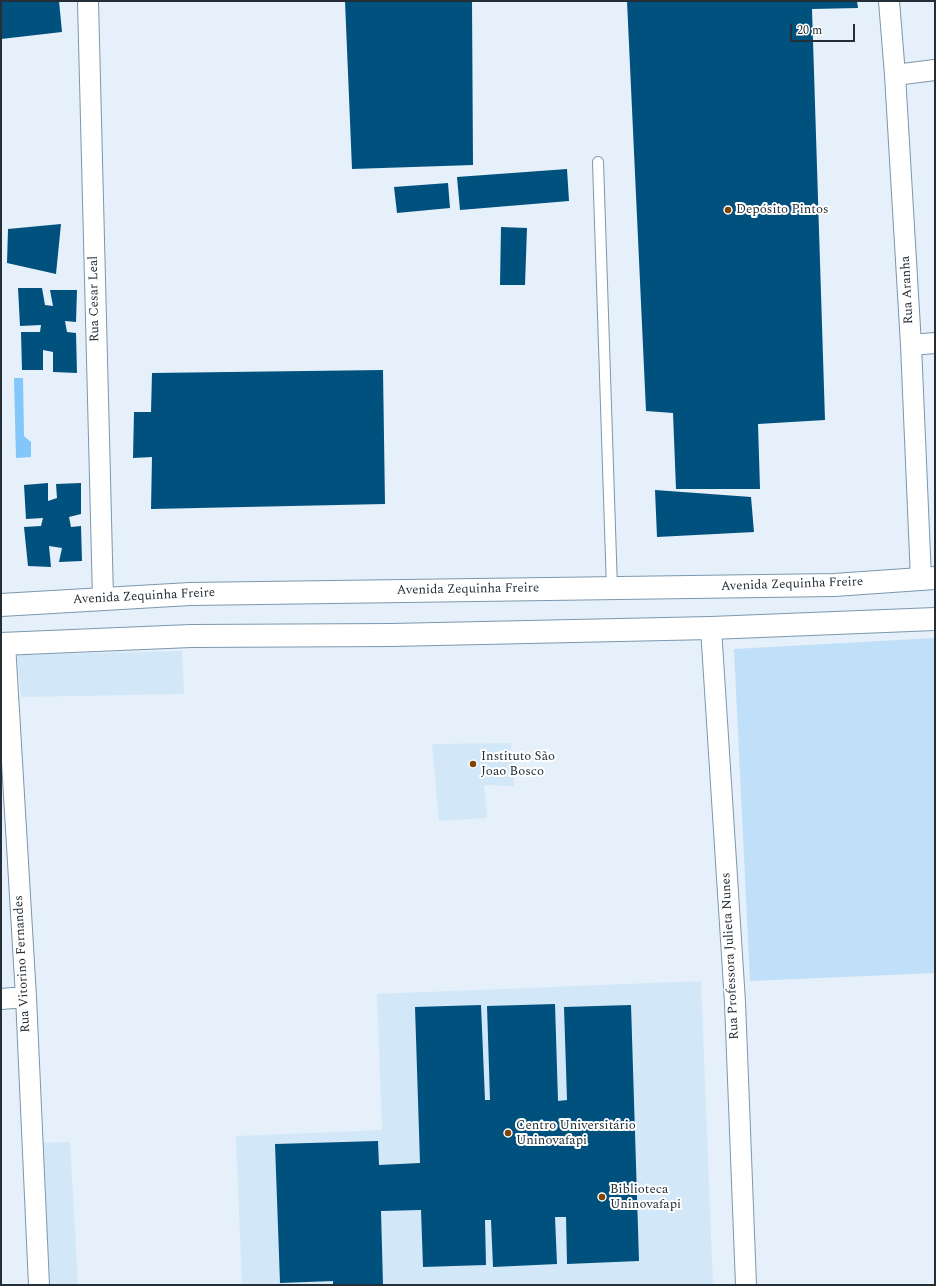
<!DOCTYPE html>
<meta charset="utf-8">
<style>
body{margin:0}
#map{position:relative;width:936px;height:1286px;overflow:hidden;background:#e5f0fa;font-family:Spectral,serif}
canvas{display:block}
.frame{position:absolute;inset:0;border:2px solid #232e37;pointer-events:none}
.scale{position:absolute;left:790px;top:24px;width:65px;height:18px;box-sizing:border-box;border:2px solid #232e37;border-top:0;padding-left:5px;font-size:12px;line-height:14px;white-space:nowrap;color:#232e37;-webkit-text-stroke:3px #fff;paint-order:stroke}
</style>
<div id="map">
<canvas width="936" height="1286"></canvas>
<div class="frame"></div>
<div class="scale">20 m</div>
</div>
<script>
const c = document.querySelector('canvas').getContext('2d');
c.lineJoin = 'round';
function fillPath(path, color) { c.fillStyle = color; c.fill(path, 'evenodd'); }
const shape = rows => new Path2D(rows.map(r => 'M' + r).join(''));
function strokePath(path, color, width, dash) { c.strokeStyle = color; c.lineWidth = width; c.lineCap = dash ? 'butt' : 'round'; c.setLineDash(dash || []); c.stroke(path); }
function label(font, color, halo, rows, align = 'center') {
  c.font = font + ' Spectral,serif'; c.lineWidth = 4; c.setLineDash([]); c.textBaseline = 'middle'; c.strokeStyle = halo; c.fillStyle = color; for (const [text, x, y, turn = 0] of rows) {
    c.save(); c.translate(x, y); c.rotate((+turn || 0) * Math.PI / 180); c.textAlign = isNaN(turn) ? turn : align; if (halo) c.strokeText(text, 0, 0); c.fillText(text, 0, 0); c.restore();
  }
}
const built = shape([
 [182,651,184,694,21,697,17,655],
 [511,743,514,786,484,785,487,818,439,821,432,744],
 [701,981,713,1285,242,1285,236,1136,382,1130,377,994],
 [70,1142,78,1285,50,1285,42,1143]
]);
const green = shape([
 [935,638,935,973,750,981,734,649]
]);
const water = shape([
 [14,378,23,378,24,436,31,442,31,457,16,458]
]);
const building = shape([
 [1,1,59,1,62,32,1,39],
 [345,1,472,1,473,165,352,169],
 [627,1,857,1,858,8,812,9,825,420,758,424,760,489,676,489,673,413,646,411],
 [567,169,569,201,460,210,457,177],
 [448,183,450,208,397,213,394,187],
 [61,224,56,274,7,263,8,229],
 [501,227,527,228,525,285,500,285],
 [18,288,42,288,45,305,53,306,50,290,77,290,76,322,65,321,67,332,76,333,77,373,53,372,53,352,43,350,43,370,22,370,21,332,40,332,41,325,20,326],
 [383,370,385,504,151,509,152,457,133,458,134,412,151,412,152,373],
 [48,483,48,501,57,498,56,484,81,483,81,514,69,517,71,527,81,526,82,561,59,562,62,548,49,546,51,567,28,566,24,527,41,526,43,518,26,519,24,485],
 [655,490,751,497,754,532,657,537],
 [555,1004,558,1101,567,1100,564,1007,631,1005,639,1261,567,1264,566,1217,555,1217,557,1264,493,1267,491,1220,485,1220,486,1265,423,1267,421,1210,381,1211,383,1285,333,1285,333,1281,280,1283,275,1144,378,1141,379,1165,420,1163,415,1007,481,1005,485,1100,490,1100,487,1006]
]);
const lane = shape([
 [598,162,612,589]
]);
const street = shape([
 [88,1,103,598],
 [889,1,895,75,911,345,921,579],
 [895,75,935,70],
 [911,345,935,343],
 [711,628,735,1002,746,1285],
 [5,644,26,997,39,1285],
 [1,999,26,997]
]);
const secondary = shape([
 [1,605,190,594,834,585,935,578],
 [1,644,191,636,391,635,711,628,935,619]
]);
const markers = [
 [728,210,4,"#804300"],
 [473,764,4,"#804300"],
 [508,1133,4,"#804300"],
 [602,1197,4,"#804300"]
];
const poiNames = [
 ["Depósito Pintos",736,210],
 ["Instituto São",481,757],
 ["Joao Bosco",481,772],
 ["Centro Universitário",516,1126],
 ["Uninovafapi",516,1141],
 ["Biblioteca",610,1190],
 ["Uninovafapi",610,1205]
];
const streetNames = [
 ["Rua Aranha",908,290,-93],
 ["Rua Cesar Leal",95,299,-91],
 ["Avenida Zequinha Freire",792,585,-2],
 ["Avenida Zequinha Freire",468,590,-1],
 ["Avenida Zequinha Freire",144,597,-3],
 ["Rua Professora Julieta Nunes",731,956,-93],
 ["Rua Vitorino Fernandes",23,964,-93]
];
fillPath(built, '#d2e8f9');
fillPath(green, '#c0dff8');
fillPath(water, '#82c6fa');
fillPath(building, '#00517e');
strokePath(lane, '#7c97ad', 12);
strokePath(street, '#7c97ad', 22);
strokePath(secondary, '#7c97ad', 24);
strokePath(lane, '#fff', 10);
strokePath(street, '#fff', 20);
strokePath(secondary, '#fff', 22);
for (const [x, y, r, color] of markers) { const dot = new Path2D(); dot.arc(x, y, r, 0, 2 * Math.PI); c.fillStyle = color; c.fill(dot); strokePath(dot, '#fff', 1.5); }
label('13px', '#232e37', '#fff', poiNames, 'left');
label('13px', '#232e37', '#fff', streetNames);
</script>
